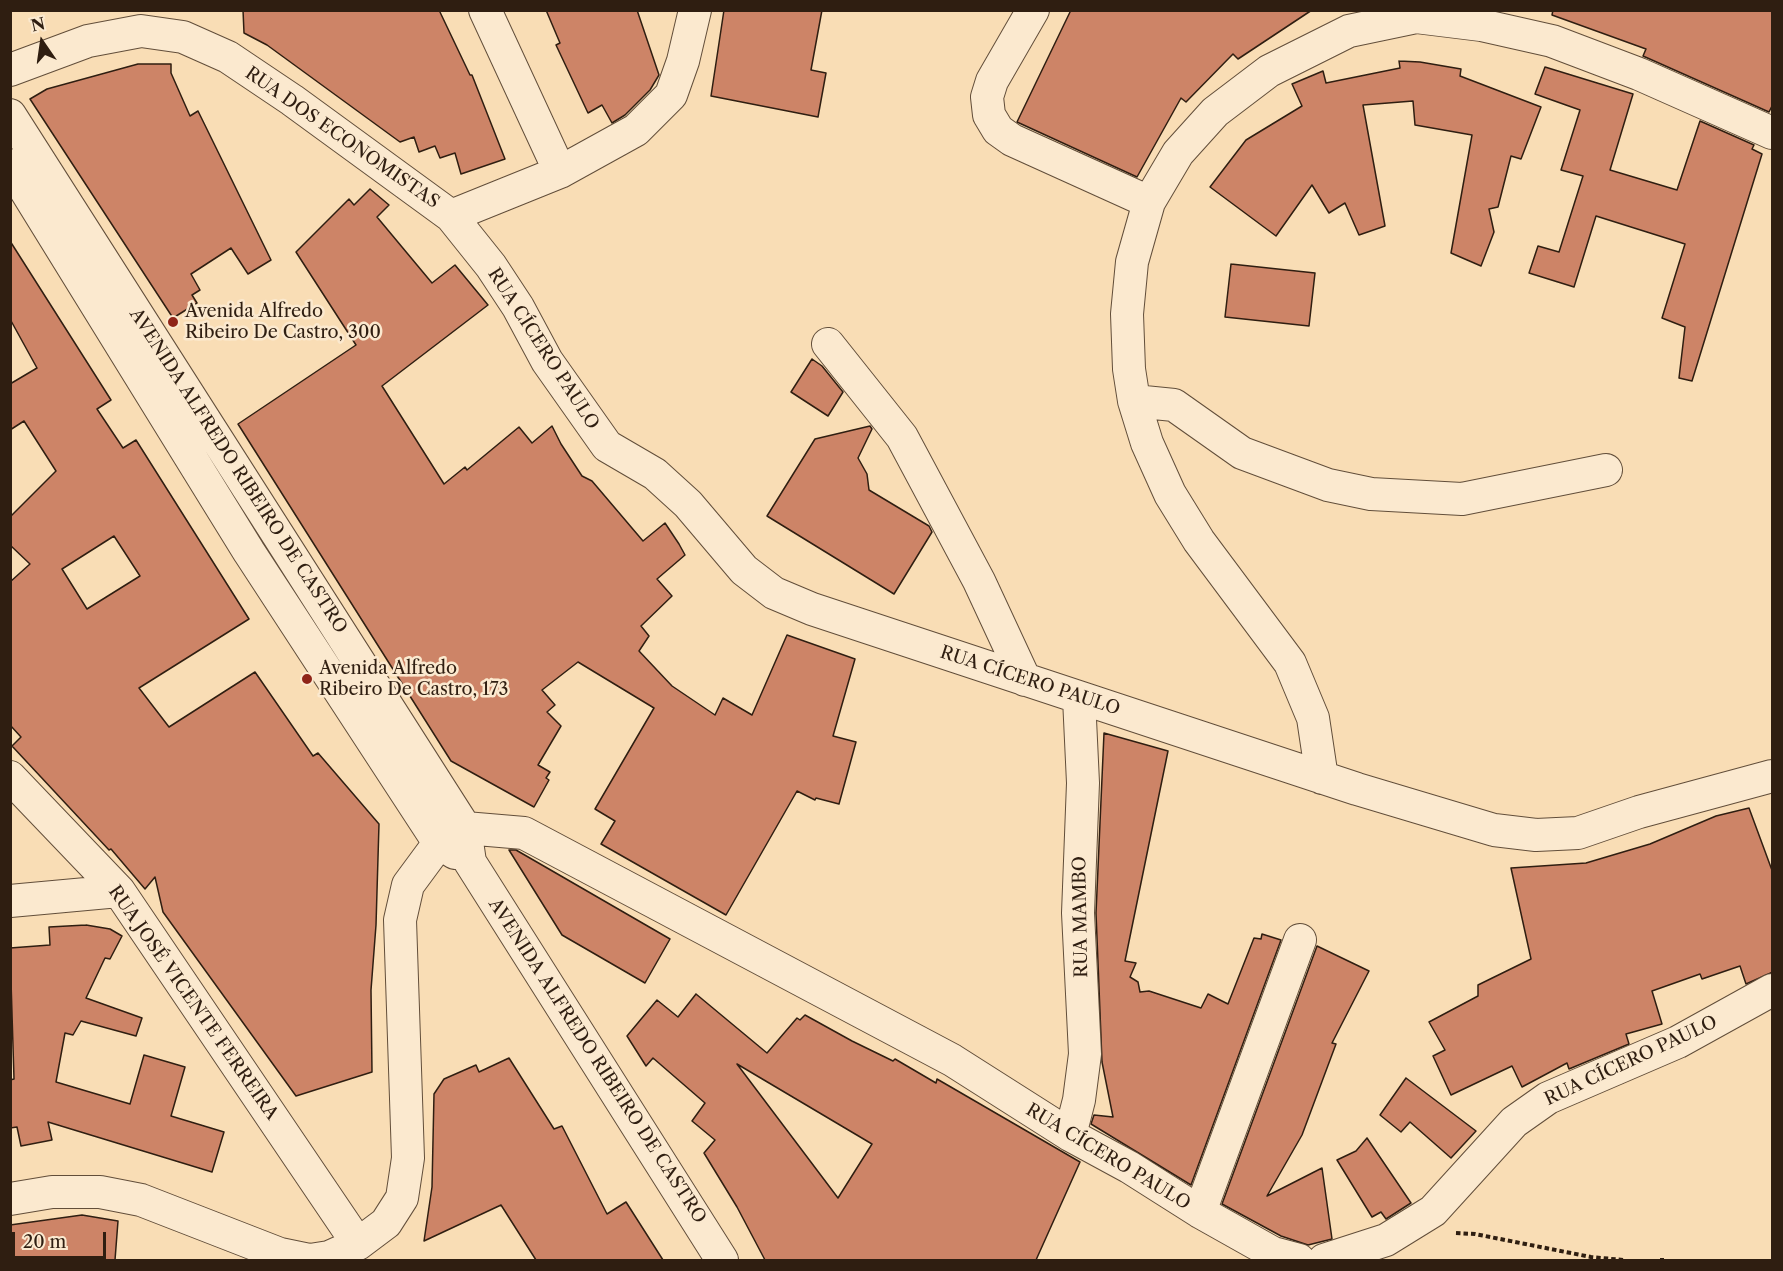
<!DOCTYPE html>
<meta charset="utf-8">
<style>
body{margin:0}
#map{position:relative;width:1783px;height:1271px;overflow:hidden;background:#f9ddb5;font-family:"Libre Caslon Text",serif}
canvas{display:block}
.frame{position:absolute;inset:0;border:12px solid #2f1e11;pointer-events:none}
.north{position:absolute;left:12px;top:12px;width:60px;height:60px;-webkit-text-stroke:4px #fbe9cf;paint-order:stroke;rotate:347deg;font-size:16px;font-weight:700;line-height:24px;text-align:center;color:#2f1e11}
.north::after{content:'';display:block;margin:auto;width:21px;height:27px;background:#2f1e11;clip-path:polygon(50% 0,100% 100%,50% 72%,0 100%)}
.scale{position:absolute;left:12px;top:1232px;width:94px;height:27px;box-sizing:border-box;border:3px solid #2f1e11;border-top:0;padding-left:8px;font-size:18px;line-height:21px;white-space:nowrap;color:#2f1e11;-webkit-text-stroke:4px #fbe9cf;paint-order:stroke}
</style>
<div id="map">
<canvas width="1783" height="1271"></canvas>
<div class="frame"></div>
<div class="north">N</div>
<div class="scale">20 m</div>
</div>
<script>
const c = document.querySelector('canvas').getContext('2d');
c.lineJoin = 'round';
function fillPath(path, color) { c.fillStyle = color; c.fill(path, 'evenodd'); }
const shape = rows => new Path2D(rows.map(r => 'M' + r).join(''));
function strokePath(path, color, width, dash) { c.strokeStyle = color; c.lineWidth = width; c.lineCap = dash ? 'butt' : 'round'; c.setLineDash(dash || []); c.stroke(path); }
function label(font, color, halo, rows, align = 'center') {
  c.font = font + ' "Libre Caslon Text",serif'; c.lineWidth = 5; c.setLineDash([]); c.textBaseline = 'middle'; c.strokeStyle = halo; c.fillStyle = color; for (const [text, x, y, turn = 0] of rows) {
    c.save(); c.translate(x, y); c.rotate((+turn || 0) * Math.PI / 180); c.textAlign = isNaN(turn) ? turn : align; if (halo) c.strokeText(text, 0, 0); c.fillText(text, 0, 0); c.restore();
  }
}
const building = shape([
 [243,10,439,10,470,75,472,75,505,159,461,174,455,153,440,158,435,146,419,152,414,137,400,142,267,45,244,33,243,10],
 [546,10,637,10,659,75,650,90,625,115,612,123,602,105,588,113,556,45,560,43,546,10],
 [724,10,822,10,811,70,826,73,818,117,711,96,724,10],
 [1071,10,1312,10,1238,59,1233,54,1186,102,1181,98,1137,177,1017,122,1071,10],
 [1553,10,1773,10,1773,104,1769,112,1643,56,1646,49,1552,15,1553,10],
 [1399,61,1420,62,1461,69,1460,76,1541,107,1521,159,1511,156,1498,207,1489,209,1494,232,1481,266,1451,253,1472,135,1415,125,1413,101,1363,105,1385,226,1359,235,1345,203,1329,213,1312,185,1276,236,1210,187,1246,140,1302,106,1292,84,1323,71,1326,83,1400,68,1399,61],
 [138,64,171,64,171,73,190,116,198,111,271,260,248,274,231,248,191,274,200,290,192,295,197,303,173,318,30,99,47,89,138,64],
 [1545,67,1633,94,1610,170,1677,190,1700,121,1754,145,1752,149,1762,154,1692,381,1679,378,1685,327,1662,318,1685,244,1596,216,1574,287,1529,273,1538,246,1559,252,1583,176,1561,170,1580,110,1535,94,1545,67],
 [370,189,389,205,377,217,432,283,455,265,488,305,382,386,444,484,465,467,467,470,519,427,532,443,552,426,561,444,582,476,592,481,643,541,665,523,679,544,685,555,657,579,672,596,641,626,649,636,639,651,672,686,715,715,723,698,752,715,787,635,855,659,833,736,856,742,839,804,816,798,815,800,797,791,726,915,601,844,615,821,595,809,654,708,578,662,542,690,555,705,547,712,561,726,538,765,550,772,546,778,549,780,534,807,451,761,238,424,356,345,296,252,349,199,354,205,370,189],
 [10,241,111,400,97,409,123,448,136,440,249,619,139,688,169,727,255,672,313,756,318,753,379,824,376,925,371,990,372,1072,296,1096,163,912,155,877,145,889,111,849,109,850,12,746,21,737,10,725,10,582,30,564,10,545,10,517,56,471,24,421,10,430,10,384,37,368,10,319,10,241],
 [114,536,140,576,87,609,62,569,114,536],
 [1231,264,1315,273,1309,326,1225,317,1231,264],
 [812,359,822,366,843,392,828,416,791,392,812,359],
 [870,426,872,429,858,458,867,474,869,490,929,526,932,532,894,594,767,516,815,439,870,426],
 [1104,733,1168,751,1125,961,1136,963,1130,977,1138,982,1140,992,1149,991,1201,1008,1208,994,1228,1004,1254,938,1261,939,1262,934,1281,940,1191,1185,1091,1124,1094,1115,1113,1117,1102,1062,1096,913,1104,733],
 [1749,808,1773,873,1773,972,1746,984,1740,966,1702,979,1700,974,1652,991,1662,1024,1626,1034,1629,1044,1569,1069,1567,1063,1522,1087,1512,1066,1451,1095,1433,1056,1445,1050,1429,1022,1478,996,1478,985,1531,959,1511,868,1586,863,1650,844,1716,816,1749,808],
 [509,850,516,850,670,939,645,983,562,935,509,850],
 [86,925,110,929,122,936,110,959,105,958,86,998,142,1018,136,1036,81,1021,73,1035,65,1033,56,1082,130,1104,144,1055,185,1067,171,1116,224,1132,212,1172,48,1122,52,1140,21,1146,17,1127,10,1128,10,1080,14,1079,10,948,50,945,49,927,86,925],
 [1317,946,1369,971,1332,1043,1336,1044,1302,1135,1267,1196,1322,1168,1332,1239,1308,1245,1281,1236,1222,1204,1317,946],
 [696,994,767,1053,797,1018,800,1020,805,1015,852,1041,893,1061,895,1059,936,1083,937,1079,1080,1162,1036,1260,765,1260,737,1207,704,1153,715,1140,692,1121,705,1103,653,1058,646,1066,627,1036,657,1000,678,1017,696,994],
 [737,1064,872,1144,838,1198,737,1064],
 [509,1058,554,1129,562,1126,607,1214,626,1202,663,1260,536,1260,501,1205,424,1241,432,1187,434,1094,444,1079,476,1065,479,1072,509,1058],
 [1406,1078,1476,1131,1451,1158,1410,1122,1401,1132,1380,1115,1406,1078],
 [1367,1138,1411,1203,1386,1219,1381,1212,1372,1217,1337,1160,1356,1151,1367,1138],
 [82,1215,118,1221,115,1260,10,1260,10,1225,82,1215]
]);
const path = shape([
 [1456,1233,1475,1234,1591,1257,1623,1260],
 [1660,1260,1664,1260]
]);
const minor = shape([
 [485,10,560,172],
 [1033,10,992,81,987,97,989,115,998,130,1012,140,1149,202],
 [10,70,88,41,141,31,183,37,228,57,292,100,451,216,560,172,636,130,671,95,683,61,695,10],
 [10,115,465,828,470,862,722,1260],
 [10,165,249,552,439,843,455,853],
 [451,216,491,266,518,307,547,361,607,446,655,474,688,504,744,570,774,593,812,609,1357,789,1494,830,1536,835,1578,833,1639,812,1772,776],
 [828,344,902,437,979,581,1025,680],
 [1134,401,1174,405,1242,453,1328,485,1371,494,1462,499,1606,470],
 [10,777,119,891,358,1244],
 [1322,778,1313,718,1290,663,1199,541,1170,494,1147,443,1134,401,1129,369,1127,314,1132,262,1149,202,1178,153,1215,112,1269,71,1349,31,1416,17,1481,25,1552,41,1639,74,1772,133],
 [10,901,119,891],
 [1070,1135,1079,1100,1085,1054,1078,913,1083,783,1079,698],
 [10,1199,52,1192,100,1192,141,1200,280,1254,309,1260],
 [1200,1212,1300,940],
 [310,1260,329,1257,358,1244,386,1223,402,1198,408,1158,400,920,408,885,439,843,465,828,524,833,952,1060,1070,1135,1129,1167,1200,1212,1273,1253,1299,1260],
 [1324,1260,1386,1240,1433,1211,1514,1122,1548,1098,1678,1042,1772,990]
]);
const markers = [
 [173,322,6,"#8f2418"],
 [307,679,6,"#8f2418"]
];
const streetNames = [
 ["RUA DOS ECONOMISTAS",342,138,35],
 ["RUA CÍCERO PAULO",543,349,57],
 ["AVENIDA ALFREDO RIBEIRO DE CASTRO",238,471,57],
 ["RUA CÍCERO PAULO",1030,681,18],
 ["RUA MAMBO",1081,917,-91],
 ["RUA JOSÉ VICENTE FERREIRA",193,1003,55],
 ["AVENIDA ALFREDO RIBEIRO DE CASTRO",597,1061,57],
 ["RUA CÍCERO PAULO",1631,1061,-25],
 ["RUA CÍCERO PAULO",1108,1157,31]
];
const poiNames = [
 ["Avenida Alfredo",185,312],
 ["Ribeiro De Castro, 300",185,333],
 ["Avenida Alfredo",319,669],
 ["Ribeiro De Castro, 173",319,690]
];
fillPath(building, '#cd8467');
strokePath(building, '#2f1e11', 1.5);
strokePath(minor, '#624e3a', 34);
strokePath(path, '#2f1e11', 4, [4.5, 3]);
strokePath(minor, '#fbe9cf', 32);
for (const [x, y, r, color] of markers) { const dot = new Path2D(); dot.arc(x, y, r, 0, 2 * Math.PI); c.fillStyle = color; c.fill(dot); strokePath(dot, '#fbe9cf', 2); }
label('18px', '#2f1e11', '#fbe9cf', streetNames);
label('18px', '#2f1e11', '#fbe9cf', poiNames, 'left');
</script>
